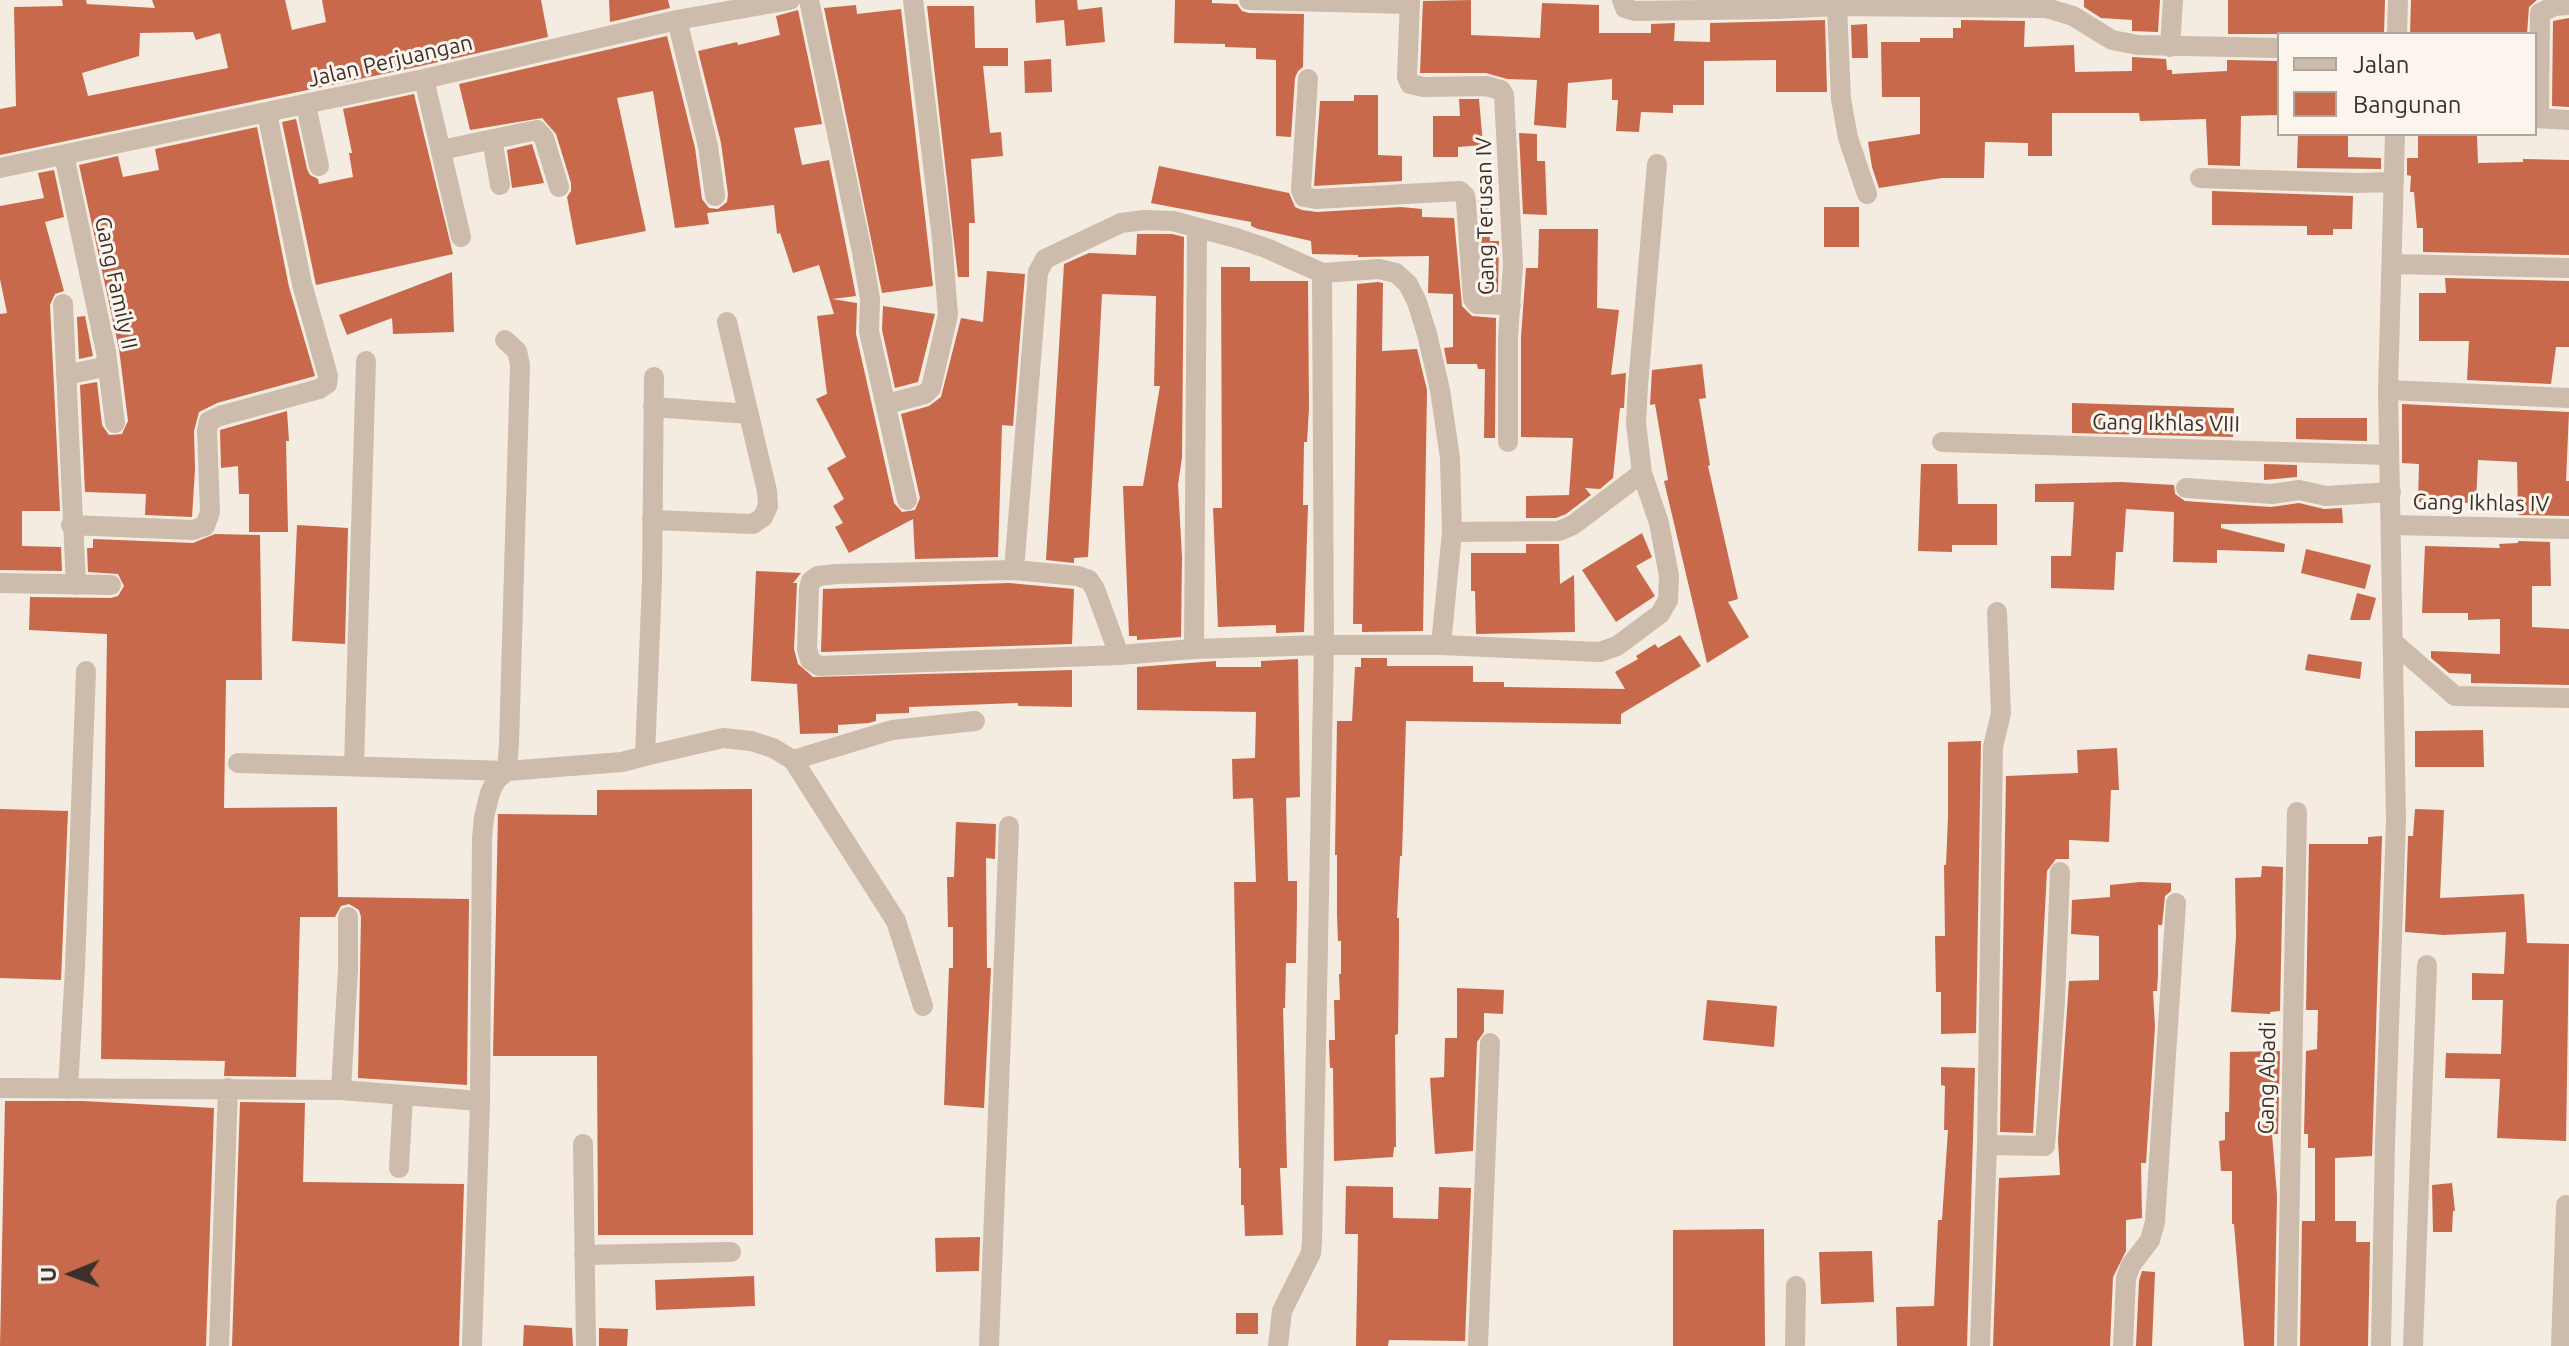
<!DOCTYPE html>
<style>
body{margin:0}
#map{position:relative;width:2569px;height:1346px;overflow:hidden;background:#f4ebe1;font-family:Ubuntu,sans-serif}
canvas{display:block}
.legend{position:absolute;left:2277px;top:32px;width:260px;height:104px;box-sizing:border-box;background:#fbf5ee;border:2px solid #aea6a0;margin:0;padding:10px 14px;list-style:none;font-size:24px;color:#3b302b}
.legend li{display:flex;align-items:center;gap:16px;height:40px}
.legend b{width:40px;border:2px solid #aea6a0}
.north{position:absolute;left:32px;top:1234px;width:80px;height:80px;-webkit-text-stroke:6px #fbf5ee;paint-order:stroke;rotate:269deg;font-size:22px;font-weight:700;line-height:32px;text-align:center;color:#3b302b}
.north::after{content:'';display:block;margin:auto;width:28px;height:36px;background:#3b302b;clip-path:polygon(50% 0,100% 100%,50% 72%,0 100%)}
</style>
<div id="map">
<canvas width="2569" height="1346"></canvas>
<ul class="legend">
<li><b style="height:10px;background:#cdbbac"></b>Jalan</li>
<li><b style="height:22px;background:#c8694b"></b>Bangunan</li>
</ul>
<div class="north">U</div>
</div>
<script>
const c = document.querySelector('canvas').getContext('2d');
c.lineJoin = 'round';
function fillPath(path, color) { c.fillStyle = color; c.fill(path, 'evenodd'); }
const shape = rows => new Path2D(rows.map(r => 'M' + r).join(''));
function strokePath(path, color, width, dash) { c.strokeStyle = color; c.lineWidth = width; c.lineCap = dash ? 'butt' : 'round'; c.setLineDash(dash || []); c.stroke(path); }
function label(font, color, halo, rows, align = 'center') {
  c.font = font + ' Ubuntu,sans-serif'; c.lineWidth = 6; c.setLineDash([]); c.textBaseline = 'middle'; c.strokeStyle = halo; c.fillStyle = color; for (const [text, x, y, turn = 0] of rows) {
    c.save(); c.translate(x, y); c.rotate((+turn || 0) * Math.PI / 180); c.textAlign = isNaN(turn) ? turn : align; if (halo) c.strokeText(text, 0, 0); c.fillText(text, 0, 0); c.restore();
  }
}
const building = shape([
 [62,0,86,0,87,4,155,8,152,0,285,0,292,30,326,22,322,0,541,0,548,37,421,66,0,155,0,109,16,106,14,7,63,6],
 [193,32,196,40,220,33,228,68,88,96,82,73,139,56,140,33],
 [609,0,668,0,670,8,610,22],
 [1035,0,1077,0,1078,10,1102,7,1105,42,1066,46,1064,20,1036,23],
 [1175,0,1212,0,1212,3,1237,4,1242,11,1249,13,1304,14,1303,67,1298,71,1295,78,1291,137,1276,136,1276,60,1256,59,1256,48,1225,47,1225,44,1174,43],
 [1471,0,1471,35,1540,38,1542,3,1599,5,1599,33,1651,33,1651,24,1675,23,1674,41,1710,42,1710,23,1825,20,1827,92,1776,92,1776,60,1704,61,1704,105,1673,105,1673,113,1641,112,1639,132,1616,131,1618,100,1612,100,1612,79,1568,83,1566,128,1534,125,1537,80,1507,79,1486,73,1420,73,1423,1],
 [2084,0,2160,0,2158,32,2132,31,2132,20,2101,18,2084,7],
 [2228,0,2385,0,2384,34,2228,34],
 [2411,0,2537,0,2529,7,2527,34,2410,34],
 [856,5,857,14,901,9,933,286,882,293,824,8],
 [927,6,974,6,975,48,1008,48,1008,66,983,66,990,133,1001,132,1003,156,971,159,975,223,969,223,969,277,958,277],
 [798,10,822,124,794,128,802,165,829,160,856,296,832,299,857,303,856,334,894,503,902,512,915,510,920,498,901,414,929,406,941,397,961,318,983,322,987,271,1025,274,1013,426,1002,425,998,557,915,559,913,519,849,553,835,527,843,523,833,506,844,499,827,468,846,457,816,399,827,394,817,316,834,314,819,265,793,273,780,233,777,234,774,205,707,213,709,224,675,228,653,91,617,98,646,231,576,245,567,197,571,191,571,183,556,134,542,118,470,130,459,84,667,36,695,148,702,199,709,208,718,209,727,202,728,194,721,143,698,51,737,42,738,45,780,35,776,16],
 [2569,18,2569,107,2552,106,2553,21],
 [1961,20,2025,21,2024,47,2074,45,2075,72,2132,71,2132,57,2166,59,2167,70,2172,70,2172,74,2227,71,2227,60,2279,61,2279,115,2241,116,2240,166,2208,165,2206,119,2140,121,2139,113,2052,113,2052,156,2028,156,2028,143,1985,142,1984,178,1942,178,1879,188,1872,167,1868,142,1920,134,1920,97,1882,97,1881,42,1920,42,1920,38,1953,38,1953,28,1961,28],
 [1867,24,1868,58,1852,58,1851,25],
 [1051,59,1052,92,1025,93,1024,61],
 [414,94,453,254,316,285,282,122,296,119,307,169,310,175,318,179,319,184,353,177,349,153,352,153,343,109],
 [1354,95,1378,95,1378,155,1402,156,1402,181,1314,186,1320,101,1354,101],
 [1459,99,1479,99,1483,145,1458,147,1458,157,1433,157,1433,116,1460,116],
 [257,127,289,287,315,376,217,403,199,412,194,431,195,469,192,517,145,515,146,494,85,492,80,385,97,382,102,425,109,435,122,434,128,421,119,349,79,165,118,156,123,177,159,170,155,149],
 [1519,133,1537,134,1537,161,1545,161,1547,215,1523,214],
 [2298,134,2348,134,2348,157,2381,158,2381,169,2297,168],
 [2418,136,2477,136,2478,163,2523,162,2523,159,2569,160,2569,255,2423,252,2423,228,2417,228,2414,192,2410,192,2411,176,2407,175,2407,158,2418,158],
 [532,144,544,183,512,188,507,150],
 [1159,166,1289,193,1295,207,1302,210,1317,212,1401,207,1422,209,1422,217,1454,218,1462,306,1472,316,1496,318,1495,438,1484,438,1485,369,1478,369,1477,364,1447,364,1444,348,1453,347,1453,294,1428,293,1429,256,1358,257,1358,255,1312,254,1311,241,1258,229,1251,226,1251,222,1151,203],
 [54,170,64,217,45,222,64,291,55,294,50,305,60,511,22,511,22,546,61,547,62,571,0,570,0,314,7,313,0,279,0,206,44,198,38,173],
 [2212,191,2353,196,2352,229,2333,229,2333,235,2307,235,2307,226,2212,225],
 [1478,196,1487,196,1490,241,1499,241,1498,292,1485,291],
 [1824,207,1859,207,1859,247,1824,247],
 [1539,229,1598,229,1597,308,1619,310,1611,375,1626,373,1624,408,1620,408,1613,478,1600,489,1585,488,1591,495,1566,514,1556,518,1526,518,1526,496,1569,495,1573,438,1521,437,1521,337,1526,268,1538,268],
 [1137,234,1172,234,1184,237,1182,457,1178,485,1182,557,1181,637,1137,640,1137,636,1129,636,1123,486,1143,486,1160,386,1154,386,1156,296,1102,294,1088,557,1074,558,1074,563,1046,560,1064,264,1089,253,1136,255],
 [1221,267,1250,267,1250,281,1308,281,1309,408,1307,442,1304,442,1303,505,1308,505,1304,632,1276,633,1276,625,1218,627,1213,508,1222,508],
 [452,272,454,332,393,334,392,318,347,335,339,315],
 [2445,278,2569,281,2569,347,2556,347,2551,384,2467,380,2469,341,2419,341,2419,293,2446,293],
 [1378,282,1383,283,1382,351,1417,349,1427,390,1423,631,1362,632,1362,624,1353,624,1357,284],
 [883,306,935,314,918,382,895,388,882,330],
 [85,316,93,356,79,359,77,317],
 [1702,364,1706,398,1699,399,1710,465,1708,466,1738,599,1728,602,1749,637,1707,663,1664,481,1668,480,1655,404,1650,405,1652,370],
 [2072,403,2234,408,2233,437,2072,433],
 [2402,404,2569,412,2566,481,2569,481,2569,516,2518,515,2517,462,2478,460,2476,503,2418,502,2419,464,2402,463],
 [287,411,289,441,286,441,288,532,249,532,249,494,239,494,238,466,221,468,220,430],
 [2296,418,2367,418,2367,441,2296,439],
 [1921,464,1957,464,1958,504,1997,504,1997,545,1952,545,1952,552,1918,551],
 [2264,464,2297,465,2297,477,2264,480],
 [2121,482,2174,485,2175,494,2185,501,2271,507,2299,503,2324,509,2342,508,2343,523,2221,524,2221,528,2285,544,2284,552,2217,550,2217,563,2173,562,2174,512,2126,509,2123,552,2116,552,2114,590,2051,588,2051,556,2071,556,2074,502,2035,502,2035,484],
 [297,525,348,528,345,644,292,641],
 [1642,533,1652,557,1636,566,1655,596,1616,622,1582,570],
 [215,534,260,535,262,680,226,680,224,808,337,807,338,897,469,899,467,1085,358,1078,361,917,359,910,349,904,341,906,335,917,300,917,296,1077,224,1076,225,1061,101,1059,107,634,29,630,30,597,111,598,118,596,124,586,118,574,88,572,87,548,93,548,93,539,193,543],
 [2518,541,2550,542,2551,586,2532,586,2532,627,2569,629,2569,685,2471,683,2471,674,2449,673,2431,658,2431,651,2500,654,2500,619,2468,620,2468,613,2422,613,2425,546,2500,548,2499,544,2518,543],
 [1526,544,1559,544,1560,584,1574,575,1575,632,1476,634,1475,591,1471,591,1471,553,1526,553],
 [2306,549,2371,565,2365,589,2301,573],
 [756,571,801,573,793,583,797,583,794,649,798,664,813,677,1072,670,1072,707,1018,706,1018,703,909,707,909,713,876,714,876,721,869,723,838,725,838,733,800,734,797,684,751,681],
 [1009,583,1074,589,1072,644,821,652,823,589],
 [2357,593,2376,598,2370,620,2350,620],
 [1680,635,1701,666,1621,714,1621,724,1406,721,1402,856,1400,856,1397,918,1399,918,1399,942,1398,1034,1395,1035,1396,1147,1394,1147,1393,1157,1334,1161,1333,1068,1330,1068,1329,1045,1329,1040,1335,1040,1334,1000,1340,1000,1339,974,1341,974,1341,941,1338,941,1337,915,1337,855,1335,855,1337,721,1352,721,1355,667,1361,667,1361,658,1387,658,1387,666,1473,666,1473,682,1504,682,1504,687,1625,689,1615,672,1638,659,1636,656,1655,644,1658,648],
 [2308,654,2362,662,2360,679,2305,670],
 [1298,659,1300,797,1286,798,1288,881,1297,881,1297,905,1296,963,1286,963,1285,1008,1283,1008,1287,1168,1280,1168,1283,1235,1245,1236,1244,1205,1241,1205,1241,1168,1239,1168,1234,882,1256,882,1253,798,1233,799,1232,759,1255,758,1256,712,1137,710,1137,667,1216,661,1216,667,1261,667,1261,661],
 [2483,730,2484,767,2415,767,2415,731],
 [1981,741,1976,1033,1941,1034,1941,992,1936,992,1935,936,1945,936,1944,865,1946,865,1948,816,1948,742],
 [2117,748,2119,790,2111,790,2109,842,2069,840,2069,859,2056,859,2047,871,2033,1133,2000,1132,2006,776,2078,773,2077,750],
 [752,789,753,1235,598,1235,597,1056,493,1056,498,814,597,815,597,790],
 [0,809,68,811,61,980,0,978],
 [2415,809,2444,810,2440,898,2524,894,2527,943,2569,944,2566,1141,2497,1138,2500,1079,2445,1078,2446,1053,2501,1054,2503,1000,2472,1000,2472,973,2504,974,2506,932,2444,935,2405,932,2408,836,2413,836],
 [956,822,996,824,995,859,986,858,987,968,991,968,984,1108,944,1105,949,968,953,968,953,927,948,927,947,877,954,877],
 [2382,836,2372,1156,2335,1158,2335,1221,2356,1221,2356,1242,2370,1242,2368,1346,2300,1346,2302,1221,2315,1221,2315,1148,2308,1148,2308,1134,2304,1134,2306,1051,2317,1049,2318,1010,2306,1010,2309,844,2368,844,2368,837],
 [2262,866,2283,867,2280,1011,2270,1012,2270,1014,2231,1012,2236,936,2235,878,2261,877],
 [2140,882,2171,883,2171,891,2165,896,2162,925,2158,925,2158,974,2157,991,2153,991,2155,1027,2146,1163,2141,1163,2142,1218,2126,1220,2126,1251,2113,1277,2110,1346,1993,1346,1999,1178,2060,1175,2058,1140,2069,981,2099,980,2099,936,2071,934,2072,900,2110,897,2110,885],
 [1457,988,1504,990,1503,1014,1484,1013,1484,1032,1477,1042,1473,1151,1435,1154,1430,1078,1444,1077,1445,1038,1457,1038],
 [1707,1000,1777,1006,1774,1047,1703,1040],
 [2280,1051,2278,1134,2272,1134,2277,1196,2274,1346,2244,1346,2234,1224,2232,1224,2232,1171,2221,1171,2219,1141,2225,1140,2225,1112,2229,1112,2230,1052],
 [1941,1067,1975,1068,1967,1346,1897,1346,1896,1307,1934,1306,1938,1220,1942,1220,1948,1130,1944,1130,1945,1086,1941,1085],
 [5,1101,82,1101,214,1108,206,1346,0,1346],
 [240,1102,305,1103,303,1182,464,1184,459,1346,232,1346],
 [2452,1183,2455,1211,2453,1211,2452,1232,2433,1232,2432,1185],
 [1346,1186,1393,1187,1393,1218,1438,1219,1439,1187,1471,1188,1465,1341,1389,1340,1388,1346,1356,1346,1358,1234,1345,1234],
 [1764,1229,1765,1346,1673,1346,1673,1230],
 [980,1237,979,1271,936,1272,935,1238],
 [1872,1251,1874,1302,1821,1304,1819,1252],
 [2142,1271,2155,1272,2152,1346,2136,1346,2139,1281],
 [754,1276,755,1306,656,1310,655,1280],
 [1236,1313,1258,1313,1258,1334,1236,1334],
 [524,1325,572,1328,573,1346,523,1346],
 [599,1328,628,1329,627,1346,599,1346]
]);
const minor = shape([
 [809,0,862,252,870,299,869,331,907,500],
 [1249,0,1410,4],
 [1410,0,1407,77,1410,84,1424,87,1486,86,1501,90,1504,95,1513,265,1508,337,1508,442],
 [1622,0,1625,8,1635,11,1774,9,1837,6,2046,8,2073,16,2112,40,2138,45,2279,48],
 [1837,6,1841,99,1848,138,1867,194],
 [677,20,708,146,715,196],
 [2397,34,2398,0],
 [2170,47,2173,0],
 [424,79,461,237],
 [1308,79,1301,190,1304,197,1316,199,1460,191,1465,196,1466,202,1473,299,1477,304,1511,305],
 [306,105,319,166],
 [2535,118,2569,120],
 [2539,118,2540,13,2554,6,2569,5],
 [492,139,500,185],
 [441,150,537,130,544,138,559,187],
 [64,155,106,352,115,423],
 [0,168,424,79,677,20,790,0],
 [2200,178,2357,183,2392,182],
 [2393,264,2569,268],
 [63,304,76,585],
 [66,375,108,366],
 [2388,390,2569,398],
 [887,404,925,394,931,388,948,315,942,239,913,0],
 [653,407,749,414],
 [1942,442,2389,455],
 [2186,488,2272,494,2299,490,2326,496,2391,492],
 [652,520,753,524,763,517,768,506,767,491,727,322],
 [71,525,193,530,205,526,210,512,207,431,209,421,220,416,319,389,327,384,328,376,302,284,267,113],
 [2392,525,2569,529],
 [1452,532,1559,531,1573,525,1642,473,1636,423,1638,385,1657,164],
 [1014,570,1038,272,1045,259,1121,223,1144,220,1173,221,1236,238,1266,248,1322,273,1379,269,1396,273,1408,284,1417,302,1427,334,1440,390,1450,458,1452,532,1441,645,1324,645,1194,649,1119,655,819,666,810,660,807,649,809,588,811,581,818,576,836,574,1014,570,1078,576,1089,580,1095,589,1119,655],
 [0,583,111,585],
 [2393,642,2455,696,2569,698],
 [1441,645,1600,652,1617,646,1660,614,1668,600,1669,576,1659,523,1642,473],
 [1194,649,1197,228],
 [645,756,723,738,751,741,773,748,793,760,896,921,923,1006],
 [793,760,892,730,975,721],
 [238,763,507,771,622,762,645,756,652,581,654,377],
 [354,766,366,361],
 [0,1088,341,1090,480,1101],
 [68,1089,75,968,86,671],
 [341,1090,348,969,348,917],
 [583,1144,586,1346],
 [1987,1145,2045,1146,2055,1000,2060,872],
 [399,1168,403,1096],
 [584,1255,731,1252],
 [219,1346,228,1088],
 [472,1346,480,1101,482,839,484,817,490,793,496,780,507,771,509,744,520,365,517,351,505,340],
 [989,1346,1009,826],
 [1278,1346,1282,1311,1311,1253,1312,1242,1324,645,1322,273],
 [1478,1346,1490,1043],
 [1795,1346,1796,1286],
 [1980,1346,1987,1145,1993,747,2001,713,1997,612],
 [2123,1346,2126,1278,2131,1265,2150,1240,2155,1222,2176,903],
 [2287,1346,2297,812],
 [2381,1346,2385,1143,2396,820,2388,390,2395,134],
 [2413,1346,2427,965],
 [2561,1346,2566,1205]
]);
const streetNames = [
 ["Jalan Perjuangan",390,61,-13],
 ["Gang Terusan IV",1485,216,-91],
 ["Gang Family II",116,283,78],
 ["Gang Ikhlas VIII",2166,423,1],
 ["Gang Ikhlas IV",2481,503,1],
 ["Gang Abadi",2267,1078,-89]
];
fillPath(building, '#c8694b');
strokePath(minor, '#cdbbac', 20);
label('22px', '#3b302b', '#fbf5ee', streetNames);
</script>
